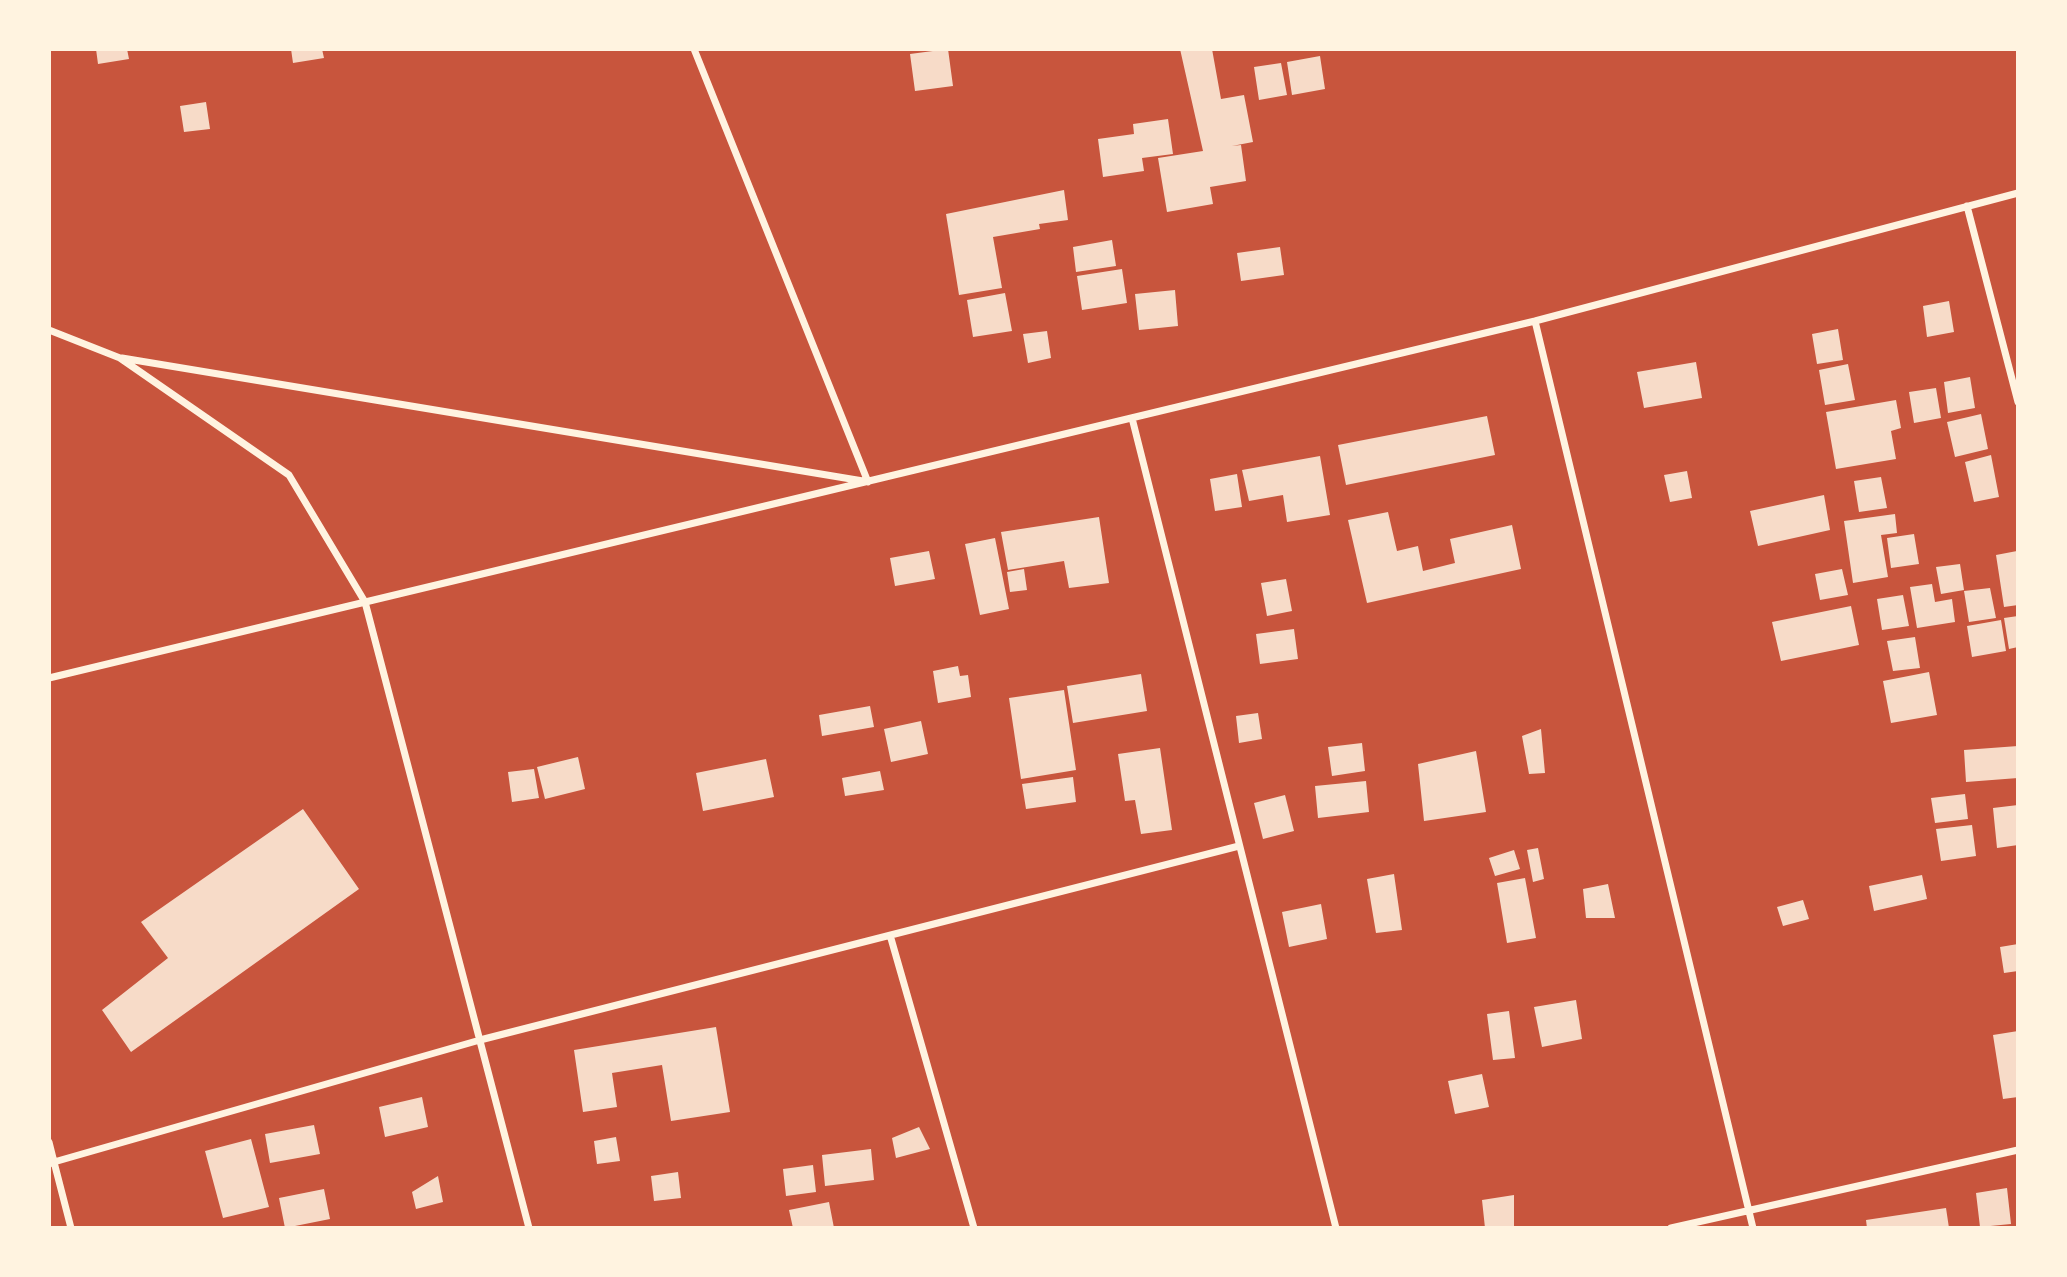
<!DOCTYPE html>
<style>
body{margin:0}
#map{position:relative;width:2067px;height:1277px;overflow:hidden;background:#c8553d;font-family:Signika,sans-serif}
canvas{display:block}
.frame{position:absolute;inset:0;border:51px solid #fff3e0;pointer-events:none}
</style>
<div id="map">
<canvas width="2067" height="1277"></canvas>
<div class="frame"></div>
</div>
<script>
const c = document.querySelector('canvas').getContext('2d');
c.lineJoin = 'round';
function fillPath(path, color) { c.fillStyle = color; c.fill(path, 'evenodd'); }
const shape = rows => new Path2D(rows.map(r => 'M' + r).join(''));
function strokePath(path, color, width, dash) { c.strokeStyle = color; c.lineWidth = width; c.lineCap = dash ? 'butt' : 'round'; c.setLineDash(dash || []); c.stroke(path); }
const building = shape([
 [96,49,127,49,129,59,98,64],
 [291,49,322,49,324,58,293,63],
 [948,49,953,86,915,91,910,54],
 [1180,49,1212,49,1221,99,1244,95,1253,142,1232,146,1241,145,1246,181,1210,187,1213,204,1167,212,1158,158,1203,151],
 [1320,56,1325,89,1292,95,1287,62],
 [1281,63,1287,95,1259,100,1254,67],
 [206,102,210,129,184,132,180,106],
 [1168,119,1173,154,1142,158,1144,171,1103,177,1098,139,1134,134,1133,124],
 [1064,190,1068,220,1039,224,1040,229,993,237,1002,288,959,295,946,214],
 [1112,240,1116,266,1076,272,1073,247],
 [1280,247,1284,275,1241,281,1237,253],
 [1122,269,1127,303,1082,310,1077,276],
 [1175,290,1178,326,1139,330,1135,294],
 [1005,293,1012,331,973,337,967,300],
 [1949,301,1954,332,1927,337,1923,306],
 [1838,329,1843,360,1817,364,1812,334],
 [1047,331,1051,358,1028,363,1023,334],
 [1696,362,1702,398,1644,408,1637,372],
 [1848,364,1855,400,1825,405,1819,370],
 [1970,377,1975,408,1948,413,1944,382],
 [1936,388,1941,418,1914,423,1909,392],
 [1896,400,1901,428,1891,431,1896,459,1836,469,1826,412],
 [1981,414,1988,449,1955,457,1947,422],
 [1487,416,1495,455,1346,485,1338,445],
 [1991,455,1999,497,1974,502,1965,462],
 [1320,456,1330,515,1287,522,1283,495,1249,501,1242,470],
 [1687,471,1692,498,1670,502,1664,475],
 [1237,474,1242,507,1215,511,1210,479],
 [1881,477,1887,508,1859,512,1854,481],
 [1824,495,1830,530,1758,546,1750,511],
 [1388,512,1397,551,1418,546,1423,571,1455,563,1450,539,1512,525,1521,569,1367,603,1348,520],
 [1895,514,1897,533,1881,535,1888,577,1853,583,1844,521],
 [1099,517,1109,583,1069,588,1064,561,1008,570,1001,532],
 [1914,534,1919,564,1891,568,1887,538],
 [995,538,1009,609,980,615,965,544],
 [929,551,935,579,895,586,890,558],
 [2017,551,2018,605,2004,607,1996,555],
 [1960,564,1964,590,1941,594,1936,567],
 [1024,569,1027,590,1010,592,1007,572],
 [1842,569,1848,595,1820,600,1815,574],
 [1286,579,1292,611,1267,616,1261,583],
 [1932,584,1935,602,1952,599,1955,622,1917,628,1910,587],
 [1990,588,1996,618,1969,622,1964,591],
 [1903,595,1909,626,1882,630,1877,599],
 [1851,606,1859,645,1781,661,1772,622],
 [2018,616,2018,647,2009,649,2004,618],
 [2001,620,2006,651,1972,657,1967,626],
 [1294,629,1298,659,1260,664,1256,634],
 [1915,637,1920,668,1893,671,1887,641],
 [958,666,960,676,968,675,971,697,938,703,933,671],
 [1929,672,1937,715,1891,723,1883,681],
 [1141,674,1147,711,1073,723,1067,686],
 [1064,690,1076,770,1021,779,1009,698],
 [870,706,874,727,822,736,819,715],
 [1258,713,1262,739,1239,743,1236,716],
 [921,721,928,754,891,762,884,729],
 [1541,729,1545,773,1529,774,1522,736],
 [1362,743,1365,771,1332,776,1328,747],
 [2018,746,2018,778,1966,782,1964,750],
 [1160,748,1172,830,1141,834,1135,800,1125,801,1118,754],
 [1476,751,1486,812,1424,821,1418,764],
 [578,757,585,789,545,799,537,767],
 [766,759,774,797,703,811,696,773],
 [534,769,539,798,512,802,508,772],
 [880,771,884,790,845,796,842,778],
 [1073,777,1076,802,1026,809,1022,784],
 [1366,781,1369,812,1318,818,1315,786],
 [1965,794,1968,819,1935,823,1931,798],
 [1285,795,1294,831,1263,839,1254,803],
 [2018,805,2018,845,1997,848,1993,808],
 [303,809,359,889,131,1052,102,1010,168,958,141,922],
 [1972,825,1976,856,1941,861,1936,829],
 [1538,848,1544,879,1533,882,1527,850],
 [1514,850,1520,869,1495,876,1489,858],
 [1394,874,1402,930,1376,933,1367,879],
 [1922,875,1927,899,1874,911,1869,886],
 [1525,878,1536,938,1507,943,1497,883],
 [1608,884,1615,918,1586,918,1583,889],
 [1803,900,1809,919,1783,926,1777,907],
 [1321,904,1327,939,1289,947,1282,912],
 [2018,944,2018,971,2004,973,2000,947],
 [1576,1000,1582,1039,1542,1047,1534,1007],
 [1509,1011,1515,1058,1493,1060,1487,1014],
 [716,1027,730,1112,671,1121,662,1065,612,1073,617,1107,583,1112,574,1050],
 [2018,1031,2018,1097,2003,1099,1993,1035],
 [1482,1074,1489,1107,1455,1114,1448,1081],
 [422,1097,428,1127,385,1137,379,1107],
 [314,1125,320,1154,270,1163,265,1134],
 [919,1127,930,1149,896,1158,892,1138],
 [616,1137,620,1161,597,1164,594,1141],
 [251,1139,269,1207,223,1218,205,1151],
 [871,1149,874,1180,825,1186,822,1155],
 [813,1165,816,1192,786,1196,783,1169],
 [678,1172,681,1198,654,1201,651,1176],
 [438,1176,443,1202,416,1209,412,1192],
 [2007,1188,2011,1224,1980,1227,1976,1193],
 [324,1189,330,1219,285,1228,279,1198],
 [1514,1195,1514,1227,1485,1228,1482,1200],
 [829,1202,834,1228,793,1228,789,1210],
 [1946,1208,1949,1228,1867,1228,1866,1220]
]);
const minor = shape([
 [694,49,868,482],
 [1967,206,2018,402],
 [1535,321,1753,1228],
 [49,330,120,358,289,475,365,602,529,1228],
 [122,358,863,481],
 [1132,418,1336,1228],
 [49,678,1535,321,2018,193],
 [890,935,974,1228],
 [49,1142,54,1162,49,1164],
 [71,1228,54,1162,480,1040,1239,846],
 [1671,1228,2018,1150]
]);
fillPath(building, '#f7dbc8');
strokePath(minor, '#fff3e0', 7);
</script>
